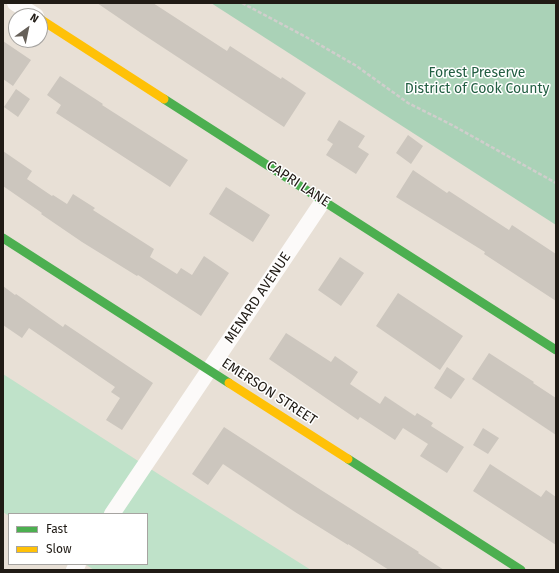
<!DOCTYPE html>
<style>
body{margin:0}
#map{position:relative;width:559px;height:573px;overflow:hidden;background:#e8e0d6;font-family:"Fira Sans",sans-serif}
canvas{display:block}
.frame{position:absolute;inset:0;border:4px solid #201b15;pointer-events:none}
.legend{position:absolute;left:8px;top:513px;width:140px;height:52px;box-sizing:border-box;background:#fff;border:1px solid #a6a4a1;margin:0;padding:5px 7px;list-style:none;font-size:12px;color:#201b15}
.legend li{display:flex;align-items:center;gap:8px;height:20px}
.legend b{width:20px;border:1px solid #a6a4a1}
.north{position:absolute;left:8px;top:8px;width:40px;height:40px;box-sizing:border-box;background:#fff;border:1px solid #a6a4a1;border-radius:50%;rotate:33deg;font-size:11px;font-weight:700;line-height:16px;text-align:center;color:#201b15}
.north::after{content:'';display:block;margin:auto;width:14px;height:18px;background:#666059;clip-path:polygon(50% 0,100% 100%,50% 72%,0 100%)}
</style>
<div id="map">
<canvas width="559" height="573"></canvas>
<div class="frame"></div>
<ul class="legend">
<li><b style="height:5px;background:#4caf50"></b>Fast</li>
<li><b style="height:5px;background:#ffc107"></b>Slow</li>
</ul>
<div class="north">N</div>
</div>
<script>
const c = document.querySelector('canvas').getContext('2d');
c.lineJoin = 'round';
function fillPath(path, color) { c.fillStyle = color; c.fill(path, 'evenodd'); }
const shape = rows => new Path2D(rows.map(r => 'M' + r).join(''));
function strokePath(path, color, width, dash) { c.strokeStyle = color; c.lineWidth = width; c.lineCap = dash ? 'butt' : 'round'; c.setLineDash(dash || []); c.stroke(path); }
function label(font, color, halo, rows, align = 'center') {
  c.font = font + ' "Fira Sans",sans-serif'; c.lineWidth = 3; c.setLineDash([]); c.textBaseline = 'middle'; c.strokeStyle = halo; c.fillStyle = color; for (const [text, x, y, turn = 0] of rows) {
    c.save(); c.translate(x, y); c.rotate((+turn || 0) * Math.PI / 180); c.textAlign = isNaN(turn) ? turn : align; if (halo) c.strokeText(text, 0, 0); c.fillText(text, 0, 0); c.restore();
  }
}
const green = shape([
 [3,374,160,475,311,570,94,570,85,564,147,564,147,514,9,514,9,516,3,512]
]);
const forest = shape([
 [211,3,556,3,556,225]
]);
const building = shape([
 [97,3,153,3,227,51,230,46,281,79,282,77,306,93,284,127,141,33],
 [3,41,31,60,13,86,3,79],
 [60,76,103,104,102,105,188,160,170,187,56,113,61,105,47,95],
 [16,89,30,99,18,117,4,107],
 [339,120,365,136,358,147,369,154,356,174,326,155,333,144,327,140],
 [408,135,423,146,411,164,396,153],
 [3,151,32,171,27,179,52,196,53,195,67,204,73,194,95,208,93,210,154,249,150,257,177,274,181,268,192,275,204,256,229,273,201,316,138,275,137,276,82,242,41,214,42,213,3,186],
 [413,170,447,193,449,191,509,230,512,225,556,254,556,301,484,254,485,252,396,197],
 [226,187,270,215,253,242,209,214],
 [340,257,364,273,341,306,318,290],
 [3,286,15,295,16,294,63,327,65,324,153,383,122,430,106,420,120,398,111,392,115,387,29,328,22,338,3,325],
 [398,293,463,336,440,370,376,326],
 [286,333,331,362,335,356,358,372,350,384,380,404,385,396,415,416,417,413,433,423,431,426,464,447,447,473,420,456,428,444,403,428,395,440,360,417,358,420,269,359],
 [489,353,534,382,533,383,556,398,556,435,472,379],
 [447,367,465,379,451,399,434,388],
 [224,427,321,490,419,552,418,553,444,570,389,570,348,544,348,545,295,512,223,464,208,485,192,474],
 [483,428,499,438,488,454,473,445],
 [490,464,541,497,546,490,556,497,556,545,473,491]
]);
const path = shape([
 [242,3,306,37,355,65,408,103,452,125,556,183]
]);
const street = shape([
 [15,3,36,16],
 [112,514,323,201],
 [74,570,78,564]
]);
const fast = shape([
 [164,99,556,350],
 [3,238,229,383],
 [348,459,521,570]
]);
const slow = shape([
 [40,19,164,99],
 [229,383,348,459]
]);
const parkNames = [
 ["Forest Preserve",477,73],
 ["District of Cook County",477,89]
];
const streetNames = [
 ["CAPRI LANE",298,184,33],
 ["MENARD AVENUE",258,298,-56],
 ["EMERSON STREET",269,392,33]
];
fillPath(green, '#bfe2c9');
fillPath(forest, '#aad2b7');
fillPath(building, '#ccc6be');
strokePath(path, '#d0cecc', 2.5, [4, 2]);
strokePath(street, '#fcfaf9', 16);
strokePath(fast, '#4caf50', 9);
strokePath(slow, '#ffc107', 9);
label('14px', '#225e42', '#fff', parkNames);
label('14px', '#201b15', '#fff', streetNames);
</script>
